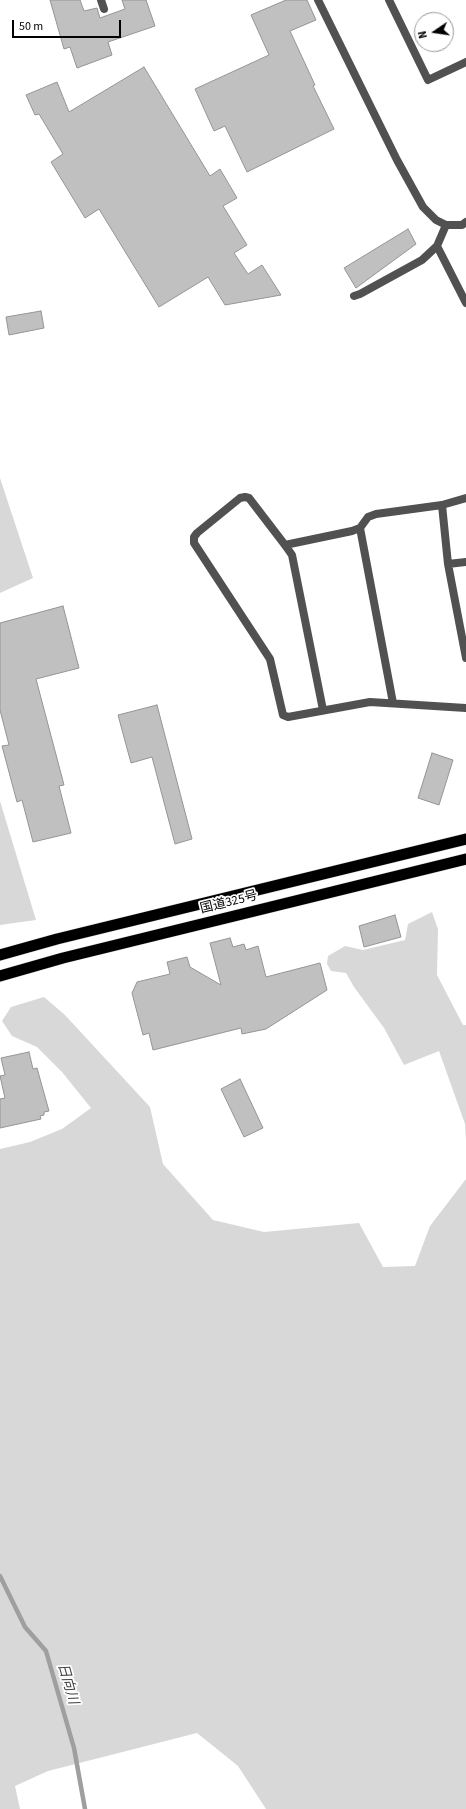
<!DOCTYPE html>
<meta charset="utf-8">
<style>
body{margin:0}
#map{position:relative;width:466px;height:1809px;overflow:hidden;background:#fff;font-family:"Source Sans 3",sans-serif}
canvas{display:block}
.north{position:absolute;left:414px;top:12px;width:40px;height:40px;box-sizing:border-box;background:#fff;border:1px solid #999;border-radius:50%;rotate:257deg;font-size:11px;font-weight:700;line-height:16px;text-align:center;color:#000}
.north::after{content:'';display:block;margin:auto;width:14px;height:18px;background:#000;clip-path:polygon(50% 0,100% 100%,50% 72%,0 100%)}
.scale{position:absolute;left:12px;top:20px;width:109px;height:18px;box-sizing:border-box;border:2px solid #000;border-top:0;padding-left:5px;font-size:12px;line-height:14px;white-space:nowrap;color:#000;-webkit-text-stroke:3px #fff;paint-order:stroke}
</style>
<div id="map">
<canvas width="466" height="1809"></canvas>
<div class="north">N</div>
<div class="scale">50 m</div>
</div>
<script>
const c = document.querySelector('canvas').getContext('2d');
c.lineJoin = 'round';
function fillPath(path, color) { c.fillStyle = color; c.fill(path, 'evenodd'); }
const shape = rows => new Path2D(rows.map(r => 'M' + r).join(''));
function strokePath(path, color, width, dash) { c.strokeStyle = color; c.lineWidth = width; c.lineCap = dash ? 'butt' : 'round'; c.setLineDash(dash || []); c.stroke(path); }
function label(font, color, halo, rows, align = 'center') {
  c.font = font + ' "Source Sans 3","Noto Sans JP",sans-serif'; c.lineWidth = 3.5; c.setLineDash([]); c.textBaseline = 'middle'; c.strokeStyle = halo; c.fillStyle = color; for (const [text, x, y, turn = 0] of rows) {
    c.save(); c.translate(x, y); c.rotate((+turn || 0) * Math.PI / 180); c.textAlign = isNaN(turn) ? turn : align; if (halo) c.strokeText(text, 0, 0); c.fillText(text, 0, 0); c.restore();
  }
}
const green = shape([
 [0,478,33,578,0,593],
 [0,801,36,920,0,925],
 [432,912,438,929,437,975,463,1025,466,1025,466,1141,465,1124,439,1051,404,1065,384,1028,354,987,346,973,331,971,327,964,328,956,345,946,363,950,405,940,408,924],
 [44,997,65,1015,150,1107,163,1164,213,1220,264,1232,359,1223,383,1267,415,1266,430,1226,466,1179,466,1809,266,1809,238,1766,197,1733,48,1771,15,1786,20,1809,0,1809,0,1149,30,1142,62,1129,91,1108,62,1072,37,1047,12,1036,2,1021,11,1007]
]);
const stream = shape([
 [0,1576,25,1627,46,1651,74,1748,85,1809]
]);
const building = shape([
 [50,0,80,0,84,11,97,8,100,18,125,9,122,0,146,0,155,26,108,42,112,55,77,68,70,47,64,49,50,0],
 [286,0,307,0,316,20,290,31,315,85,313,86,334,129,247,172,225,126,214,131,195,89,269,55,251,15,286,0],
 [144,67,210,176,220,169,237,198,223,206,247,245,234,253,248,274,262,265,281,295,225,305,208,277,159,307,99,209,85,218,51,162,63,154,39,114,35,115,26,95,57,82,69,112,144,67],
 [408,229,416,244,356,288,344,268,408,229],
 [41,311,44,328,9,335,6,317,41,311],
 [63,606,79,668,36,679,64,785,59,786,71,833,33,842,22,800,17,802,2,746,9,745,0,710,0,623,63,606],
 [157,705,192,839,175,844,152,757,131,763,118,715,157,705],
 [432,753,453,760,439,805,418,798,432,753],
 [395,915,401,937,364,947,359,926,395,915],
 [230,938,233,947,244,944,246,950,258,946,266,977,320,963,327,990,266,1029,242,1034,241,1028,153,1050,149,1033,143,1035,132,993,137,982,170,974,167,962,187,957,190,967,221,985,210,943,230,938],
 [29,1052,33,1069,37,1068,49,1111,44,1112,44,1115,40,1116,41,1119,0,1128,0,1099,5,1098,0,1076,5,1075,1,1058,29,1052],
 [240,1079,263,1128,244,1137,221,1089,240,1079]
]);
const minor = shape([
 [101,0,104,9],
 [389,0,428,80,466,62],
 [437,246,466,303],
 [354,296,360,294,422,260,437,246,446,225],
 [442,505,448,564,466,658],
 [360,528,393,703],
 [285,545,352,531,360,528,368,517,376,514,442,505,466,498],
 [448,564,466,562],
 [323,710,292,555,285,545,249,498,245,497,240,498,197,533,194,537,194,543,270,659,283,715,288,717,370,702,466,708]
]);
const tertiary = shape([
 [318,0,397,160,423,207,436,220,446,225,462,225,466,222]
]);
const trunk = shape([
 [0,955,57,939,466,839],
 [0,976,63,958,466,859]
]);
const streetNames = [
 ["国道325号",229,903,-14]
];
const waterNames = [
 ["日向川",67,1684,74]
];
fillPath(green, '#d8d8d8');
strokePath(stream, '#9f9f9f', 4.5);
fillPath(building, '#c0c0c0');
strokePath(building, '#959595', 1);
strokePath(trunk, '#dbdbdb', 12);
strokePath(minor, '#515151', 8);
strokePath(tertiary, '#515151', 8);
strokePath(trunk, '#000', 11);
label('13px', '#000', '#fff', streetNames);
label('italic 14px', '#404040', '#fff', waterNames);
</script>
